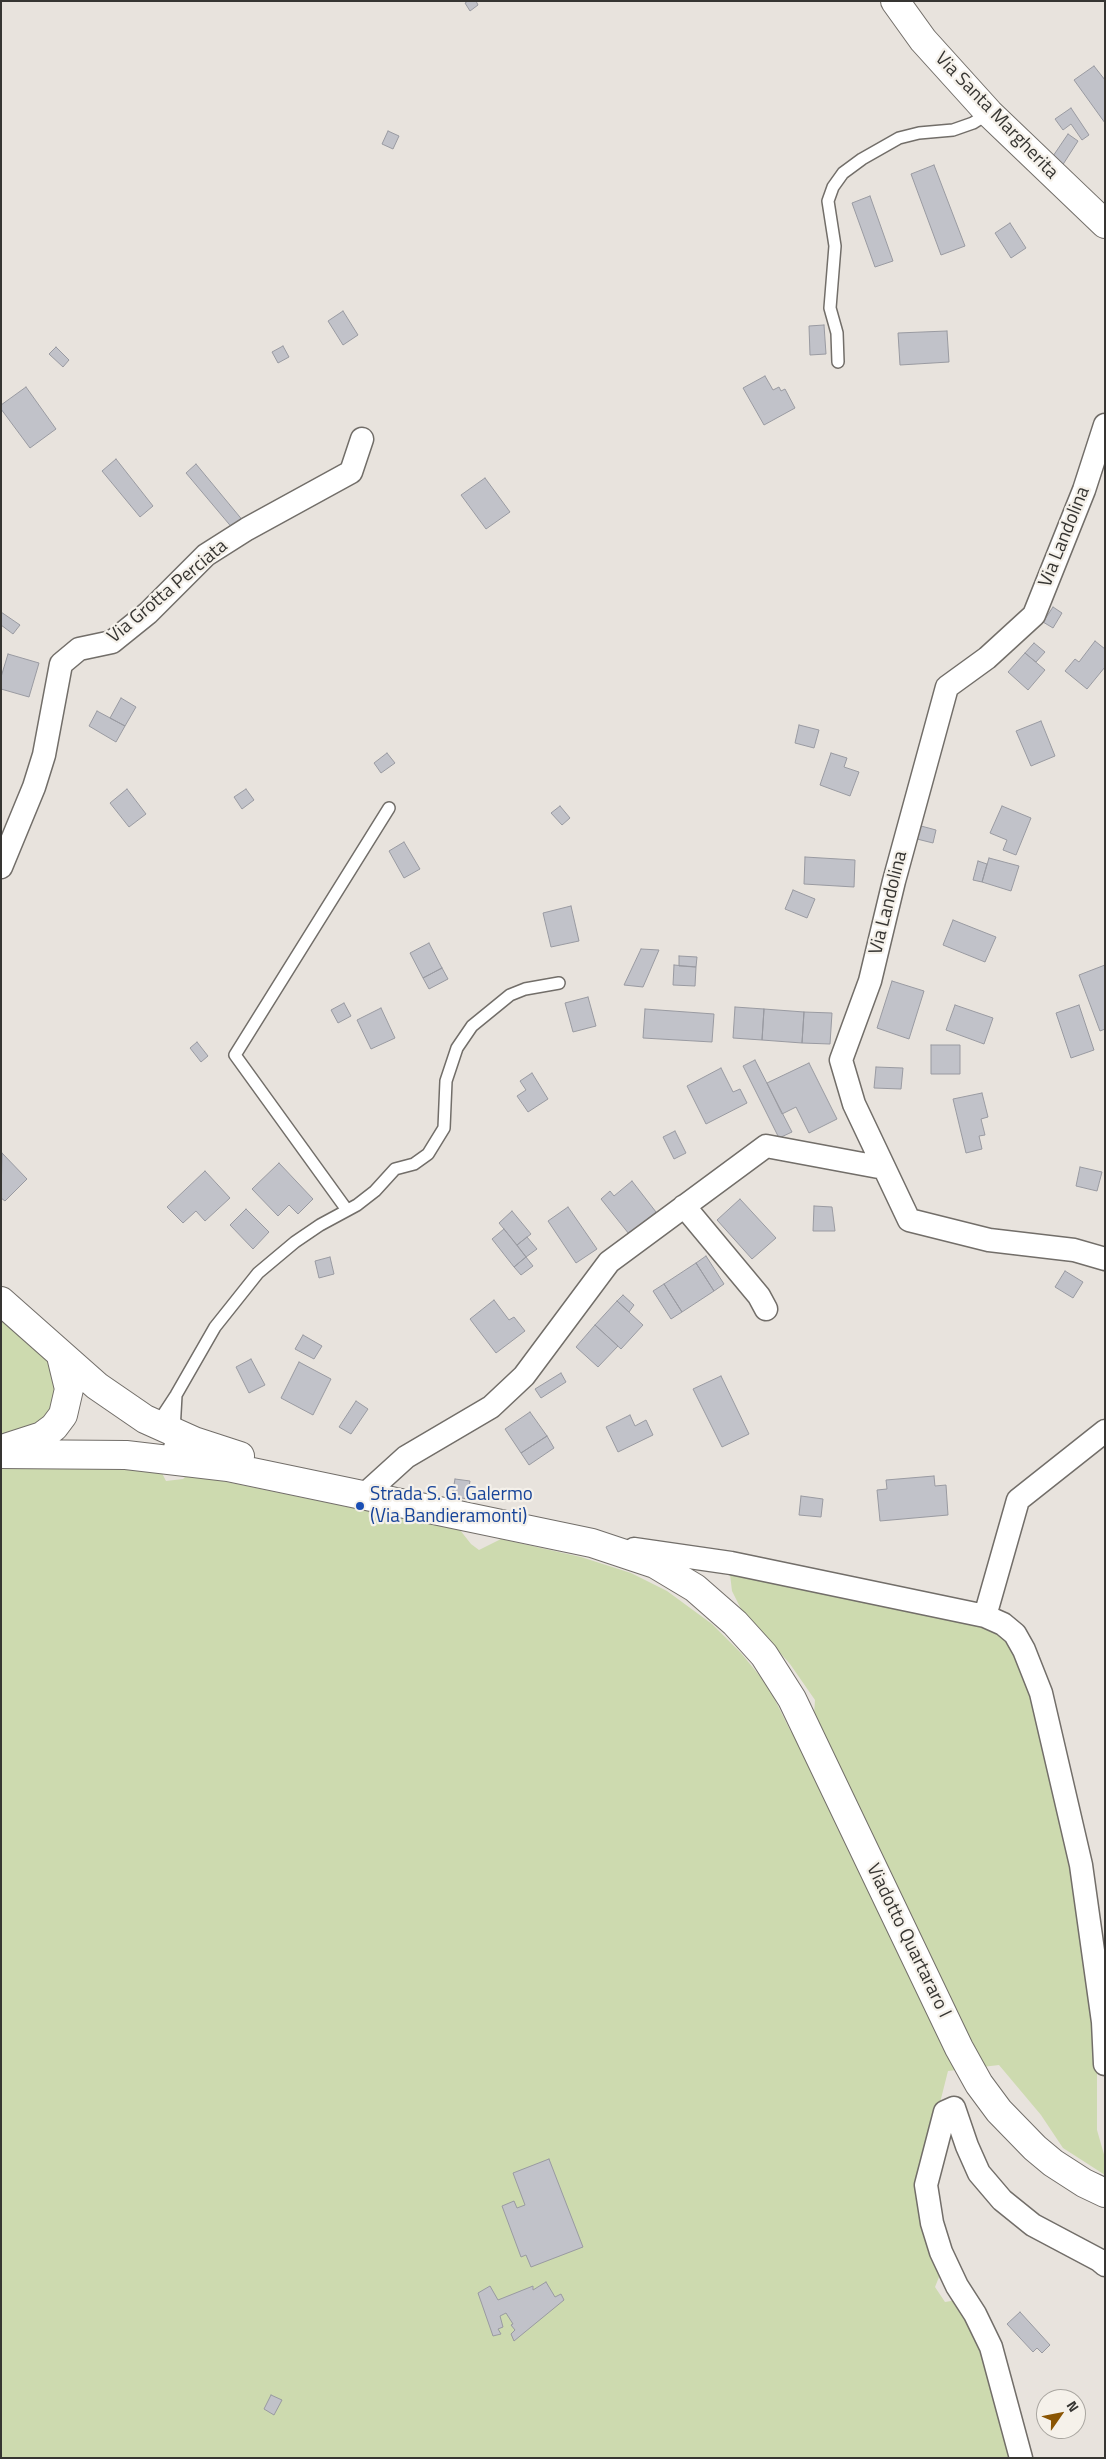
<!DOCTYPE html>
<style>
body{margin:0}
#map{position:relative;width:1106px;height:2459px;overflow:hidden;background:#e8e3dd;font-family:"Titillium Web",sans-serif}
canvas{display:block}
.frame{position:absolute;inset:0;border:2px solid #363532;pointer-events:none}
.north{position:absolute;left:1036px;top:2389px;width:50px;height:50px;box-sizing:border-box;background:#f5f1ea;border:1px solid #a9a6a0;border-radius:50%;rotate:57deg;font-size:14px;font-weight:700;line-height:20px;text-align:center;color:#363532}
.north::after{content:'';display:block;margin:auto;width:18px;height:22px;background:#8a5503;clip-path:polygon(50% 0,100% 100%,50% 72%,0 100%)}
</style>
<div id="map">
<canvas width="1106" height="2459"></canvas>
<div class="frame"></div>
<div class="north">N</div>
</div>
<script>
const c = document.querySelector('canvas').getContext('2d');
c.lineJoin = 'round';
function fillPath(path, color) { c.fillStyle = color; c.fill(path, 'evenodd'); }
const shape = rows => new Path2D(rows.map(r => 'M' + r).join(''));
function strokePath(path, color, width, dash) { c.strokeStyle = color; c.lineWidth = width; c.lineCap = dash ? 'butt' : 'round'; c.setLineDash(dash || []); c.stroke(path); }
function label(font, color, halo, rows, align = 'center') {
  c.font = font + ' "Titillium Web",sans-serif'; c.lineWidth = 4.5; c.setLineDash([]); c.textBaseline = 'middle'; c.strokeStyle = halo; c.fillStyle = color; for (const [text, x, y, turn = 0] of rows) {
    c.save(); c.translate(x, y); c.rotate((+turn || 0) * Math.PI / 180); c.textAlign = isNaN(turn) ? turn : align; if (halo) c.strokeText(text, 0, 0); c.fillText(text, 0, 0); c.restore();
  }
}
const green = shape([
 [1,1315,50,1360,61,1392,44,1424,1,1437],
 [42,1463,160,1469,166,1481,183,1479,188,1474,460,1530,471,1544,479,1550,501,1539,581,1557,631,1573,667,1591,712,1624,741,1653,768,1686,791,1732,802,1720,814,1715,815,1700,790,1664,741,1609,732,1591,730,1574,980,1625,1008,1641,1032,1695,1072,1868,1097,2066,1097,2130,1105,2158,1105,2175,1063,2148,1041,2115,999,2065,948,2071,921,2178,943,2267,935,2287,945,2302,957,2300,982,2336,1016,2458,1,2458,1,1466]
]);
const building = shape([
 [468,1,476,1,478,5,470,11,465,3,468,1],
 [1094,66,1105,80,1105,123,1074,80,1094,66],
 [1071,108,1089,135,1082,140,1071,124,1063,130,1055,119,1071,108],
 [388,131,399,136,393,149,382,144,388,131],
 [1068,134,1078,141,1062,166,1051,159,1068,134],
 [934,165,965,246,941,255,911,174,934,165],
 [870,196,893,261,875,267,852,203,870,196],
 [1010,223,1026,248,1011,258,995,233,1010,223],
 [343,311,358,335,343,345,328,321,343,311],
 [824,325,826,354,810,355,809,326,824,325],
 [947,331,949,362,900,365,898,333,947,331],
 [283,346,289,357,278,363,272,352,283,346],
 [56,347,69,360,63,367,49,354,56,347],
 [765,376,773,390,779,387,781,391,785,389,795,408,764,425,743,388,765,376],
 [26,387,56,429,30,448,1,409,1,405,26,387],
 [116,459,153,506,140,517,102,471,116,459],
 [196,464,244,522,234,530,186,473,196,464],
 [485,478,510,512,486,529,461,495,485,478],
 [1053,607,1062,613,1053,628,1043,622,1053,607],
 [1,612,20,625,13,634,1,625,1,612],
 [1095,641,1105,649,1105,667,1087,689,1065,671,1075,659,1079,662,1095,641],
 [1034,643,1045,652,1036,662,1025,653,1034,643],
 [1025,653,1045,670,1028,690,1008,672,1025,653],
 [8,654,39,663,29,697,1,689,1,677,8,654],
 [121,698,136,707,125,726,110,718,121,698],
 [97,711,125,726,116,742,89,726,97,711],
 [1041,721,1055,756,1031,766,1016,731,1041,721],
 [799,725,819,730,814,748,795,743,799,725],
 [387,753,395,763,381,773,374,763,387,753],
 [831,753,847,758,844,767,859,772,850,796,820,785,831,753],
 [127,789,146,814,129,827,110,803,127,789],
 [246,789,254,800,242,809,234,797,246,789],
 [560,806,570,818,562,825,551,813,560,806],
 [1002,806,1031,818,1016,855,1003,850,1007,840,990,833,1002,806],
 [921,826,936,830,933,843,917,839,921,826],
 [404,842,420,869,404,878,389,851,404,842],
 [805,857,855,860,854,887,804,884,805,857],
 [989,858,1019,866,1011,891,982,882,989,858],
 [978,861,987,864,982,882,973,880,978,861],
 [793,890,815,899,807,918,785,909,793,890],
 [571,906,579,941,551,947,543,913,571,906],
 [953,920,996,937,985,962,943,945,953,920],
 [429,943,442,968,423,978,410,953,429,943],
 [641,949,659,950,643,987,624,985,641,949],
 [679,956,697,957,696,967,679,966,679,956],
 [674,965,696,967,695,986,673,985,674,965],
 [1105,965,1105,1029,1100,1031,1079,975,1105,965],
 [442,968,448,979,429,989,423,978,442,968],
 [892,981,924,991,909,1039,877,1028,892,981],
 [588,997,596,1026,573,1032,565,1003,588,997],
 [344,1003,351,1016,338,1023,331,1010,344,1003],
 [955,1005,993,1018,984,1044,946,1030,955,1005],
 [1079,1005,1094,1050,1071,1058,1056,1013,1079,1005],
 [735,1007,764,1009,762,1040,733,1038,735,1007],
 [381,1008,395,1038,371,1049,357,1020,381,1008],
 [645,1009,714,1014,712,1042,643,1038,645,1009],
 [764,1009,804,1012,802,1043,762,1040,764,1009],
 [804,1012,832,1013,830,1044,802,1043,804,1012],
 [197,1042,208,1056,201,1062,190,1048,197,1042],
 [931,1045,960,1045,960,1074,931,1074,931,1045],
 [755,1060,792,1132,779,1138,743,1066,755,1060],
 [809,1063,837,1119,809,1133,796,1107,782,1114,767,1083,809,1063],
 [876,1067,903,1068,901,1089,874,1088,876,1067],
 [721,1068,733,1092,740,1089,747,1103,706,1124,687,1086,721,1068],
 [532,1073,548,1099,528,1112,517,1096,526,1090,520,1081,532,1073],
 [982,1093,988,1117,981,1119,985,1135,979,1136,982,1149,966,1153,953,1099,982,1093],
 [675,1131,686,1153,674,1159,663,1137,675,1131],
 [2,1153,27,1179,5,1201,1,1198,2,1153],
 [279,1163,313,1199,298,1214,289,1205,278,1216,252,1189,279,1163],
 [1080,1167,1102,1172,1097,1191,1076,1186,1080,1167],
 [205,1171,230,1198,205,1221,196,1211,183,1223,167,1207,205,1171],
 [632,1181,656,1212,629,1234,601,1199,610,1191,614,1196,632,1181],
 [740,1199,776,1238,752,1259,717,1220,740,1199],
 [814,1206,832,1207,835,1231,813,1231,814,1206],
 [568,1207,597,1249,576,1263,548,1221,568,1207],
 [246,1209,269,1232,253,1249,230,1225,246,1209],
 [512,1211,531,1234,517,1245,499,1223,512,1211],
 [504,1229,526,1257,514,1267,492,1239,504,1229],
 [527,1237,537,1249,526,1257,517,1245,527,1237],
 [706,1256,724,1284,714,1291,696,1263,706,1256],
 [330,1257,334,1274,319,1278,315,1261,330,1257],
 [526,1257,533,1266,521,1275,514,1267,526,1257],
 [696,1263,714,1291,682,1312,664,1284,696,1263],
 [1065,1271,1083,1282,1073,1298,1055,1287,1065,1271],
 [664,1284,682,1312,671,1319,653,1291,664,1284],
 [623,1295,634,1305,629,1312,617,1301,623,1295],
 [494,1300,509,1320,514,1317,525,1331,496,1353,470,1319,494,1300],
 [617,1301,643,1325,621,1349,595,1325,617,1301],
 [595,1325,618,1346,598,1367,576,1347,595,1325],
 [303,1335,322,1346,314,1359,295,1349,303,1335],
 [251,1359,265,1385,249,1393,236,1367,251,1359],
 [299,1362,331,1379,313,1415,281,1398,299,1362],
 [561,1373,566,1382,541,1398,535,1389,561,1373],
 [721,1376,749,1434,722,1447,693,1389,721,1376],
 [356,1401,368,1409,351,1434,339,1427,356,1401],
 [530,1412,547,1436,521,1453,505,1429,530,1412],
 [630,1415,635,1426,646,1420,653,1435,618,1452,606,1427,630,1415],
 [547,1436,554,1448,529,1465,521,1453,547,1436],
 [934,1476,935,1486,946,1485,948,1515,880,1521,877,1490,887,1489,886,1480,934,1476],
 [455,1479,470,1481,467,1499,452,1496,455,1479],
 [801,1496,823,1499,821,1517,799,1515,801,1496],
 [549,2159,583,2247,531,2267,526,2255,521,2257,502,2206,514,2201,517,2208,525,2205,513,2173,549,2159],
 [546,2282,555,2297,561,2294,564,2300,514,2341,511,2334,515,2330,511,2325,513,2324,506,2313,500,2316,503,2327,498,2329,501,2334,493,2336,478,2293,490,2286,498,2300,533,2286,533,2290,546,2282],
 [1020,2312,1050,2345,1042,2353,1037,2348,1033,2352,1007,2324,1020,2312],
 [271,2395,282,2400,274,2415,264,2409,271,2395]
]);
const service = shape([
 [838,362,837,333,830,308,835,246,828,201,833,187,843,173,862,159,899,138,919,133,953,130,973,123,989,113],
 [347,1210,235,1055,389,808],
 [157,1424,176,1395,215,1327,258,1273,295,1242,320,1225,357,1205,375,1191,395,1169,414,1164,428,1154,444,1128,446,1081,457,1048,472,1026,510,995,525,989,559,983],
 [166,1460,174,1431,176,1395]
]);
const minor = shape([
 [1105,425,1084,490,1034,615,987,658,947,687,894,881,870,981,841,1060,854,1104,909,1220,989,1240,1074,1250,1105,1259],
 [1,867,34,787,44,755,61,664,79,649,112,642,148,613,206,555,247,529,351,472,362,439],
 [684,1206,759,1296,766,1309],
 [363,1496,406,1457,491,1407,524,1376,609,1262,766,1146,884,1168],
 [634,1549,731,1563,985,1616,1003,1624,1015,1634,1024,1650,1041,1693,1081,1865,1103,2022,1105,2064],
 [985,1616,1018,1500,1105,1431],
 [1021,2458,991,2347,975,2314,957,2286,941,2252,932,2223,926,2185,945,2112,954,2108,967,2146,979,2173,1002,2200,1033,2225,1099,2260,1105,2265]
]);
const tertiary = shape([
 [895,1,923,40,989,113,1105,224]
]);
const secondary = shape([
 [1,1301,97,1386,145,1419,194,1441,240,1456],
 [8,1447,42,1436,54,1427,63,1415,69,1389,61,1356],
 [1,1454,126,1455,228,1467,592,1543,655,1564,695,1588,735,1623,764,1655,792,1699,959,2048,979,2084,999,2111,1035,2148,1053,2163,1084,2183,1105,2193]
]);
const markers = [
 [360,1506,5,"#1a4fb4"]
];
const streetNames = [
 ["Via Santa Margherita",996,116,46],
 ["Via Landolina",1065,537,-68],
 ["Via Grotta Perciata",168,592,-40],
 ["Via Landolina",889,903,-76],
 ["Viadotto Quartararo I",908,1941,64]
];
const transitNames = [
 ["Strada S. G. Galermo",370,1495],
 ["(Via Bandieramonti)",370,1517]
];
fillPath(green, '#cddaaf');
fillPath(building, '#c1c2c9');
strokePath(building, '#999aa1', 1);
strokePath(service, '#726e69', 14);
strokePath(minor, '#726e69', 25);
strokePath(tertiary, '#726e69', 30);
strokePath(secondary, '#726e69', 30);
strokePath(service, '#fff', 11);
strokePath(minor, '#fff', 22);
strokePath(tertiary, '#fff', 28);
strokePath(secondary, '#fff', 28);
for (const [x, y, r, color] of markers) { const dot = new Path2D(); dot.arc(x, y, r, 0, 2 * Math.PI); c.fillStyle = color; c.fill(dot); strokePath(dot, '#f5f1ea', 2); }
label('19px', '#363532', '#f5f1ea', streetNames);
label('19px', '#164399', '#f5f1ea', transitNames, 'left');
</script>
